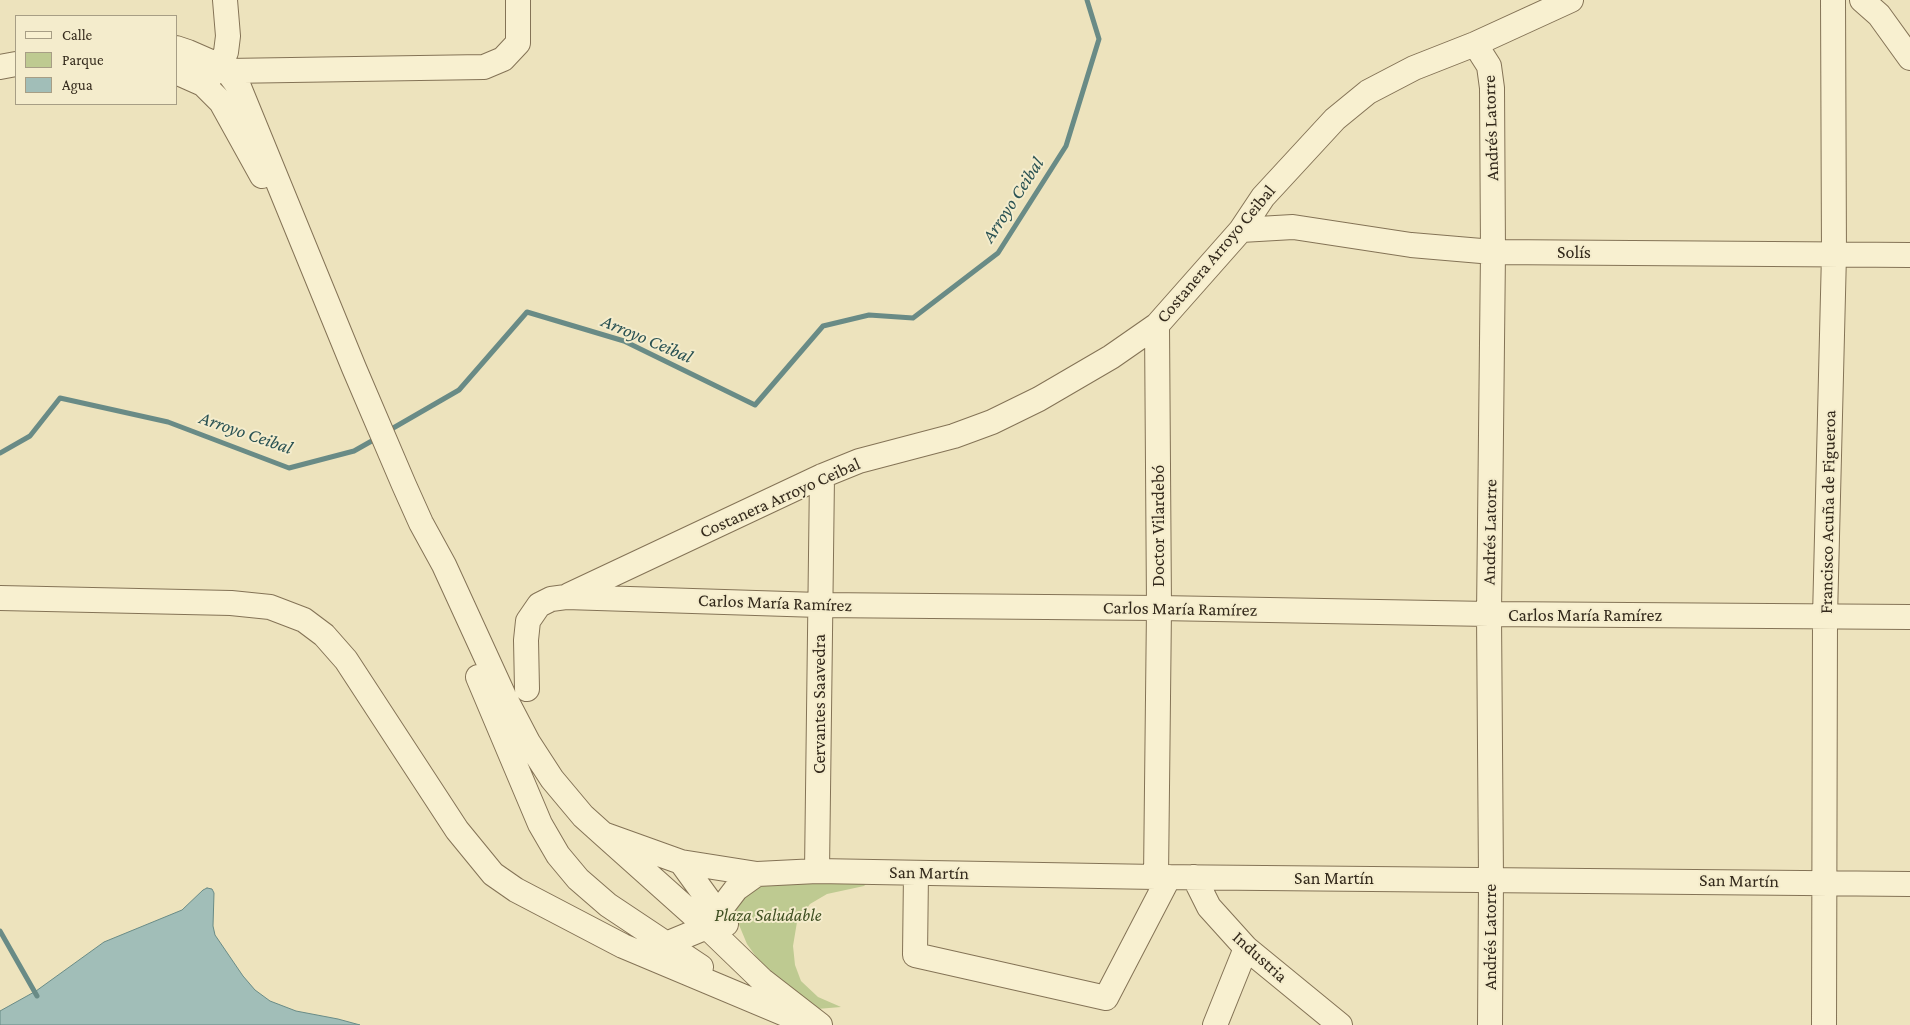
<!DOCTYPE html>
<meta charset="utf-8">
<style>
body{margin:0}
#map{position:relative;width:1910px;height:1025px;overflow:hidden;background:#ede3bd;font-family:"Crimson Pro",serif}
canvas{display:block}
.legend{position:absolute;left:15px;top:15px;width:162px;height:90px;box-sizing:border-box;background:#f4eccc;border:1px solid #a79e85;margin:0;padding:6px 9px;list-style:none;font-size:15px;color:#33291b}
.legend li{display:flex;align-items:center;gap:10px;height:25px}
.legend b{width:25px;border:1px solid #a79e85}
</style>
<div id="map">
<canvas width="1910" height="1025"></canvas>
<ul class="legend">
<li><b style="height:6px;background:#f8f0d0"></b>Calle</li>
<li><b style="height:14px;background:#beca91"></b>Parque</li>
<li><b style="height:14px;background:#a1beb8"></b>Agua</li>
</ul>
</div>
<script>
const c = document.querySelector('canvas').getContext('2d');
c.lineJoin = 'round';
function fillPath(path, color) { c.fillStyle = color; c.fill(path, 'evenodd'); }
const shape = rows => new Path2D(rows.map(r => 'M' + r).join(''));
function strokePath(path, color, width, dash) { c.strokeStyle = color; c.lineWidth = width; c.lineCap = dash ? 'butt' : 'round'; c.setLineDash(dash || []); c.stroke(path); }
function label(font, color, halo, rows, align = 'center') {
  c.font = font + ' "Crimson Pro",serif'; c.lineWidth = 4; c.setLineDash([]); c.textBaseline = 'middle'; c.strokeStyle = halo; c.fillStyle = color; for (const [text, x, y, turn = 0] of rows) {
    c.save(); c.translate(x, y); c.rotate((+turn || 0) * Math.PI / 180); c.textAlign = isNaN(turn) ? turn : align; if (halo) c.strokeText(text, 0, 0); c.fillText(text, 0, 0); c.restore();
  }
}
const green = shape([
 [870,880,864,886,827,894,810,904,797,922,793,946,795,965,801,981,818,997,841,1007,817,1009,767,972,747,944,737,920,736,910,744,897,757,884]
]);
const water = shape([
 [207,888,212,889,214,893,213,926,215,935,243,976,255,990,270,1001,296,1011,338,1019,360,1025,0,1025,0,1011,36,991,104,942,182,910,203,890,207,888]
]);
const stream = shape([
 [388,431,459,390,527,312,624,341,755,405,823,326,869,315,913,318,998,253,1066,146,1099,39,1087,0],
 [0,453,30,436,60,398,168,422,289,468,354,451,377,438],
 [0,931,37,996]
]);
const minor = shape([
 [1862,0,1879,15,1910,58],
 [1475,44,1489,66,1492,88,1493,252,1489,614,1491,879,1490,1025],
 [176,48,188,52,220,66,227,71,239,87,354,368,404,485,421,523,444,565,504,696,528,742,552,779,583,816,603,834,707,927,762,980,820,1025],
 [0,67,16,64],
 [227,71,484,67,503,59,518,43,518,0],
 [176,72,203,84,221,102,262,176],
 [210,77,220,66,226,52,228,36,225,0],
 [1241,230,1293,227,1411,245,1493,252,1910,255],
 [569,595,822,476,859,461,954,436,992,422,1039,399,1111,357,1157,325,1241,230,1263,197,1335,119,1368,92,1414,68,1475,44,1571,0],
 [0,598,231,603,270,607,304,620,324,635,346,660,457,830,493,874,516,890,623,946,804,1022],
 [478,677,540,824,558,855,578,879,608,905,701,967],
 [527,689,526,640,528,621,539,605,551,599,566,597,819,605,1159,608,1489,614,1910,617],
 [603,834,681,862,757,874,817,871,1156,877,1910,884],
 [681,862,726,924],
 [817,871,822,476],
 [916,873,915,955,1106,998,1169,877],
 [1156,877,1159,608,1157,325],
 [1194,877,1209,907,1246,948,1340,1025],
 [653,945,666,944,707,927,736,889,757,874],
 [1215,1025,1246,948],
 [1824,1025,1825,617,1834,254,1833,0]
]);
const streetNames = [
 ["Andrés Latorre",1491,128,-92],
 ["Solís",1574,252],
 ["Costanera Arroyo Ceibal",1216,254,-50],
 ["Costanera Arroyo Ceibal",780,498,-24],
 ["Francisco Acuña de Figueroa",1828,512,-89],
 ["Doctor Vilardebó",1158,526,-90],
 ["Andrés Latorre",1490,532,-89],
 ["Carlos María Ramírez",775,603,2],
 ["Carlos María Ramírez",1180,609,1],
 ["Carlos María Ramírez",1585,615],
 ["Cervantes Saavedra",819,704,-90],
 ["San Martín",929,873,1],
 ["San Martín",1334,878],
 ["San Martín",1739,881,1],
 ["Andrés Latorre",1490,937,-90],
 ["Industria",1260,957,42]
];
const parkNames = [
 ["Plaza Saludable",768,915]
];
const waterNames = [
 ["Arroyo Ceibal",1013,200,-57],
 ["Arroyo Ceibal",647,339,23],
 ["Arroyo Ceibal",246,433,19]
];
fillPath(green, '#beca91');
fillPath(water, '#a1beb8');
strokePath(water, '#698b86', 1);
strokePath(stream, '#698b86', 5);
strokePath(minor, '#847356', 26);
strokePath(minor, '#f8f0d0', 24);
label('18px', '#33291b', '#f4eccc', streetNames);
label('italic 18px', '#405022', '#f4eccc', parkNames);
label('italic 19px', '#2a5253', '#f4eccc', waterNames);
</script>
